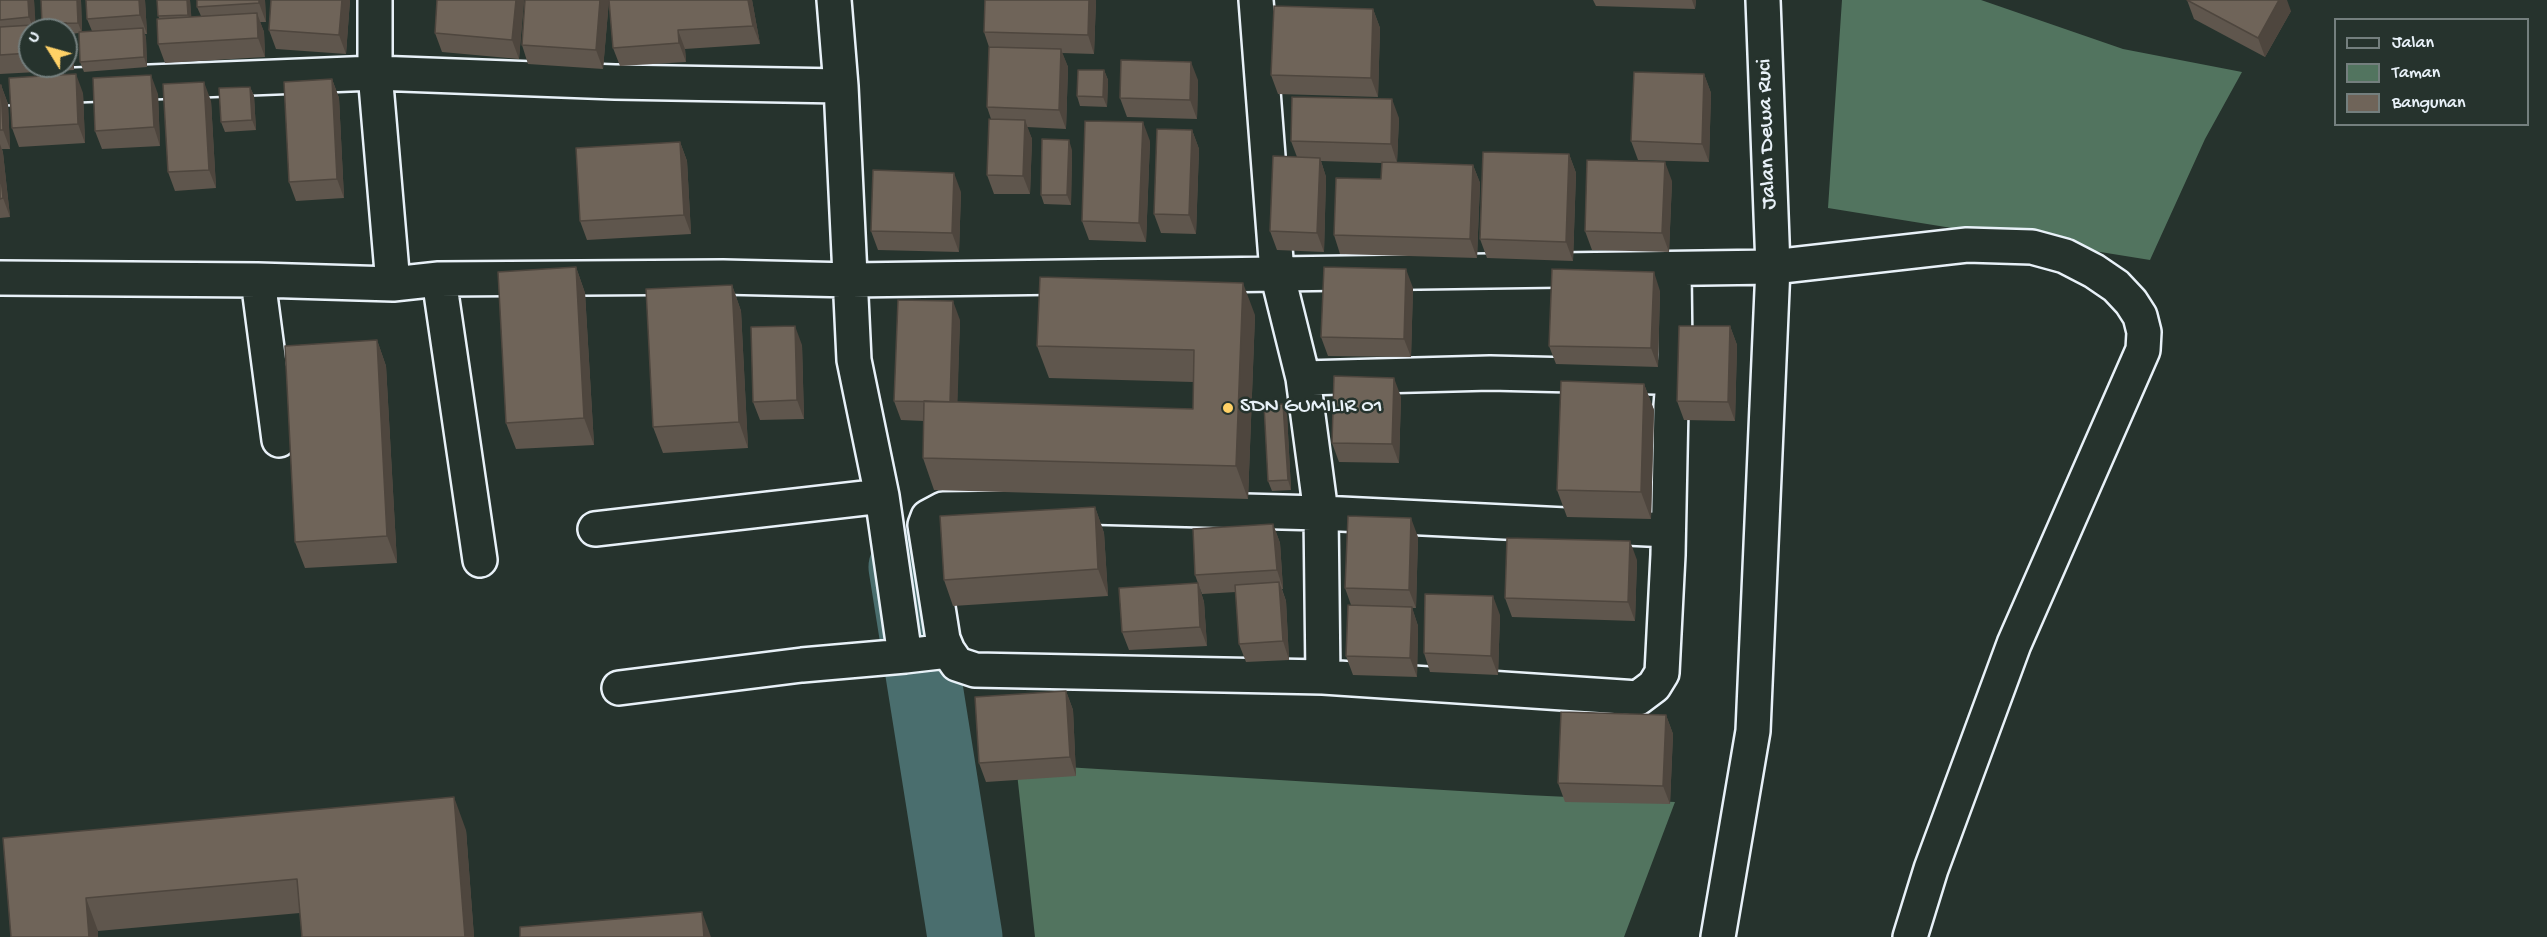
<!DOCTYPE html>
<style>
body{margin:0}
#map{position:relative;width:2547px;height:937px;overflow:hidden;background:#26332d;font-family:"Gochi Hand",sans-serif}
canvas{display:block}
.legend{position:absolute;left:2334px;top:18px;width:195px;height:108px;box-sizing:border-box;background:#26332d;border:2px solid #747f7e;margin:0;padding:8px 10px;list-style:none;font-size:18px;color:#e8f1f8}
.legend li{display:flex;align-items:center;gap:12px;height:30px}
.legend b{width:30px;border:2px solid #747f7e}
.north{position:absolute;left:18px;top:18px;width:60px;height:60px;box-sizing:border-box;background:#26332d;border:2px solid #747f7e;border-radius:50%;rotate:307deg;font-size:16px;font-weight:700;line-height:24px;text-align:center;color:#e8f1f8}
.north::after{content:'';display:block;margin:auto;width:21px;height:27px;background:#ffd166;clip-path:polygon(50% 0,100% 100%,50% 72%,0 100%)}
</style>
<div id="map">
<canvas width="2547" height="937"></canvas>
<ul class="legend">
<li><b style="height:8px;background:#26332d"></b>Jalan</li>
<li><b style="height:16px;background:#52745f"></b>Taman</li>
<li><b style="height:16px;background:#6f6459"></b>Bangunan</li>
</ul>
<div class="north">U</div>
</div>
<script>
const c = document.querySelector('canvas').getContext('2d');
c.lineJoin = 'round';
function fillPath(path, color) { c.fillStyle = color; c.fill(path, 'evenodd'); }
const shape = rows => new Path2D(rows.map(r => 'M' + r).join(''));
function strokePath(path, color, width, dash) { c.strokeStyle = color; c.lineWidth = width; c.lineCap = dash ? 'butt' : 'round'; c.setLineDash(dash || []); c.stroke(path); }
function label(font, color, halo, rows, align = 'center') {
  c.font = font + ' "Gochi Hand",sans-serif'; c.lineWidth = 5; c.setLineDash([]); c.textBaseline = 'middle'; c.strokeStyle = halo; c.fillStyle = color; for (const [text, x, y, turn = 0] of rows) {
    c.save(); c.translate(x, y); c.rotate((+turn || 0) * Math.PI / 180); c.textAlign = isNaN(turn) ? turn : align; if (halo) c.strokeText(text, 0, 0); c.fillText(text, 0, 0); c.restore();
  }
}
const green = shape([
 [1842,0,1981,0,2123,49,2242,72,2205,139,2150,260,1828,208],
 [1016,764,1526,795,1675,802,1624,937,1035,937]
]);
const river = shape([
 [906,567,965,937]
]);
const minor = shape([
 [375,0,375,73,393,284],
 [1256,0,1277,273,1303,378,1321,513,1323,677],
 [0,88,375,73,615,82,841,86],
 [0,278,258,280,393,284,439,279,723,277,852,280,1773,267,1967,245,2032,247,2065,256,2094,271,2116,286,2131,302,2140,316,2144,332,2143,350,2014,644,1931,869,1910,937],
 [439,279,480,560],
 [258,280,279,440],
 [1303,378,1490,373,1657,377,1673,374],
 [595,529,882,496],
 [948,651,943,639,925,525,928,517,943,509,1090,507,1321,513,1668,530],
 [905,656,948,651,957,664,975,670,1323,677,1638,698,1654,686,1662,673,1668,555,1671,406,1675,355,1674,269],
 [619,688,802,665,905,656,882,496,854,360,841,86,834,0],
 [1718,937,1753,731,1773,267,1763,0]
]);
const wall = shape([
 [0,0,34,0,35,24,42,24,81,0,82,32,92,31,87,19,145,0,147,34,145,34,146,38,147,67,84,72,80,62,79,33,70,34,73,41,74,70,0,74],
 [30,30,66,30,66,66,30,66],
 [157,0,190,0,191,17,201,16,197,7,197,0,265,0,266,22,260,22,264,32,265,57,165,63,158,44,159,19],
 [350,0,346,54,276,49,269,30],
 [524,0,519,59,442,52,435,33],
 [609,0,603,69,528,64,522,45],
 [609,0,752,0,760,44,685,49,686,62,620,66,613,48],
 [985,0,1096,0,1094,54,1062,53,1068,67,1066,129,1027,127,1032,139,1030,194,994,194,987,175,991,119,987,107,989,47,984,32],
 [1593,0,1696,0,1695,9,1596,6],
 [2187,0,2291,11,2265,57,2194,19],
 [1373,9,1380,28,1378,97,1278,94,1271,75],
 [1104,70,1108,80,1107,107,1080,106,1077,96],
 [1704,74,1711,93,1709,162,1638,160,1631,141],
 [332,79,339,98,344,198,296,201,289,182],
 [1198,80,1197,119,1127,117,1120,98],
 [0,85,1,85,8,104,10,149,2,149,3,153,10,217,0,218],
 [250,87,254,96,256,130,225,132,221,122],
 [83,93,85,143,19,147,12,128],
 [158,94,160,146,102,149,95,131],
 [211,101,216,188,175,191,168,172],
 [1399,118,1397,162,1473,165,1480,183,1477,258,1340,254,1334,235,1381,179,1382,163,1321,161,1326,177,1324,252,1277,250,1270,231,1297,157,1291,141],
 [1192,130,1199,149,1196,234,1161,233,1154,214],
 [1150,141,1146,242,1089,240,1082,221],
 [680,142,687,161,691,234,587,240,580,221],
 [1072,150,1071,205,1044,204,1041,195],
 [1569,154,1576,173,1573,261,1487,258,1480,239],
 [1672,181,1669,252,1592,250,1585,231],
 [961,192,959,252,878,250,871,231],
 [576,267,585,293,594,445,516,449,506,423],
 [732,285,741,311,748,448,663,453,653,427],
 [1413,288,1411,357,1328,356,1321,337],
 [1660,291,1658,367,1556,364,1549,346],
 [1255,315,1248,499,934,490,923,458,924,421,901,420,894,401,960,320,957,402,1193,409,1193,382,1049,378,1037,346],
 [1730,326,1737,345,1735,421,1684,420,1677,401],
 [377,340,386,366,397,563,305,568,295,542],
 [802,345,804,419,760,420,753,402],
 [1644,384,1654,410,1651,519,1567,517,1557,490],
 [1401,397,1399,463,1339,462,1332,443],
 [1287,414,1291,490,1272,491,1268,481],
 [1095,507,1104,533,1108,596,953,606,944,580],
 [1273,524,1280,543,1283,589,1282,589,1286,601,1289,660,1246,662,1239,644,1236,592,1202,594,1195,575],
 [1418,537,1416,608,1412,608,1418,626,1417,677,1353,675,1346,656,1351,605,1345,588],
 [1637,560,1635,621,1512,617,1505,598],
 [1198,583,1204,602,1207,646,1129,650,1122,632],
 [1500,615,1498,675,1430,672,1424,653],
 [1066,691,1073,710,1076,776,986,782,979,763],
 [1666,715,1673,734,1670,804,1565,802,1558,783],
 [466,830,474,937,302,937,300,913,98,931,3,838]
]);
const shadedWall = shape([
 [28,0,34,0,36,30,34,30,29,17],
 [77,0,81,0,82,33,78,23],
 [139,0,145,0,147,34,140,15],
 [187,0,190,0,192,24,188,15],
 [259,0,265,0,266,22,259,3],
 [342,0,350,0,346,54,339,35],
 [516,0,524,0,519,59,512,40],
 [600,0,609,0,603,69,596,50],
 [748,0,752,0,760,44,753,26],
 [1089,0,1096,0,1094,54,1088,35],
 [1692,0,1696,0,1695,9],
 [2279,0,2287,0,2291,11,2265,57,2258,38],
 [1373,9,1380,28,1378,97,1371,78],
 [257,13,264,32,265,57,258,38],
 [66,23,73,41,74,70,67,51],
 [143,28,146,38,147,67,144,57],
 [678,30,685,49,686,62,679,43],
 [1061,49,1068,67,1066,129,1059,110],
 [1191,62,1198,80,1197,119,1190,100],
 [1104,70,1108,80,1107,107,1103,97],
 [76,74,83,93,85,143,78,124],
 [1704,74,1711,93,1709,162,1702,144],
 [151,75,158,94,160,146,154,127],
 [332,79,339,98,344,198,337,179],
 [204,82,211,101,216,188,209,170],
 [1,85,8,104,10,149,3,130],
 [250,87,254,96,256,130,252,120],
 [1392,99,1399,118,1397,163,1391,144],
 [1025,120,1032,139,1030,194,1023,176],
 [1143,122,1150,141,1146,242,1139,223],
 [1192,130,1199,149,1196,234,1189,215],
 [1069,140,1072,150,1071,205,1067,195],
 [680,142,687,161,691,234,684,215],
 [0,144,3,153,10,217,3,198,0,168],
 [1569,154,1576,173,1573,261,1566,242],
 [1320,158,1326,177,1324,252,1317,233],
 [1665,162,1672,181,1669,252,1662,233],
 [1473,165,1480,183,1477,258,1470,239],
 [954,173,961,192,959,252,952,233],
 [576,267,585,293,594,445,584,418],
 [1406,269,1413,288,1411,357,1404,339],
 [1654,272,1660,291,1658,367,1651,348],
 [1243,283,1255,315,1248,499,1236,466],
 [732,285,741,311,748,448,739,422],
 [953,301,960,320,957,421,950,402],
 [795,326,802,345,804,419,797,400],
 [1730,326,1737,345,1735,421,1728,402],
 [377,340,386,366,397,563,387,536],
 [1394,378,1401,397,1399,463,1392,444],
 [1644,384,1654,410,1651,519,1641,492],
 [1283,404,1287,414,1291,490,1288,480],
 [1095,507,1104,533,1108,596,1098,569],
 [1411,518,1418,537,1416,608,1409,590],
 [1273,524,1280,543,1283,589,1277,570],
 [1630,541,1637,560,1635,621,1628,602],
 [1279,582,1286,601,1289,660,1283,641],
 [1198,583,1204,602,1207,646,1200,627],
 [1493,596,1500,615,1498,675,1491,656],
 [1412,607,1418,626,1417,677,1410,658],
 [1066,691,1073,710,1076,776,1070,757],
 [1666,715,1673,734,1670,804,1663,786],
 [454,797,466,830,474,937,465,937],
 [86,898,98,931,98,937,89,937],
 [702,912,711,937,704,937]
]);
const building = shape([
 [0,0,28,0,29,17,0,20,0,0],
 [41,0,77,0,78,23,42,24,41,0],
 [86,0,139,0,140,15,87,19,86,0],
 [157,0,187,0,188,15,158,16,157,0],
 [197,0,259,0,259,3,197,7,197,0],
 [271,0,342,0,339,35,269,30,271,0],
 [437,0,516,0,512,40,435,33,437,0],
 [525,0,600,0,596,50,522,45,525,0],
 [609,0,748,0,753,26,678,30,679,43,613,48,609,0],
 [985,0,1089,0,1088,35,984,32,985,0],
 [2187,0,2279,0,2258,38,2187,0],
 [1274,6,1373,9,1371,78,1271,75,1274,6],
 [257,13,258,38,158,44,157,19,257,13],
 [66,23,67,51,66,51,66,30,30,30,30,53,0,55,0,27,66,23],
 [143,28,144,57,80,62,79,32,143,28],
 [989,47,1061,49,1059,110,987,107,989,47],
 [1121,60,1191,62,1190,100,1120,98,1121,60],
 [1078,70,1104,70,1103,97,1077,96,1078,70],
 [1634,72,1704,74,1702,144,1631,141,1634,72],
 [76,74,78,124,12,128,9,78,76,74],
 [151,75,154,127,95,131,93,78,151,75],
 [332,79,337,179,289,182,284,82,332,79],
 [204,82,209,170,168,172,163,84,204,82],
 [0,85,1,85,3,130,0,130,0,85],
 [250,87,252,120,221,122,219,88,250,87],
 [1292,97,1392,99,1391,144,1291,141,1292,97],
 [989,119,1025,120,1023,176,987,175,989,119],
 [1085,121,1143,122,1139,223,1082,221,1085,121],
 [1157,129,1192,130,1189,215,1154,214,1157,129],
 [1042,139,1069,140,1067,195,1041,195,1042,139],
 [680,142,684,215,580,221,576,148,680,142],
 [1483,152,1569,154,1566,242,1480,239,1483,152],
 [1273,156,1320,158,1317,233,1270,231,1273,156],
 [1587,160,1665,162,1662,233,1585,231,1587,160],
 [1382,162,1473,165,1470,239,1334,235,1336,178,1381,179,1382,162],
 [0,168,3,198,0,199,0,168],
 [873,170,954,173,952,233,871,231,873,170],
 [576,267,584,418,506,423,498,272,576,267],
 [1324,267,1406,269,1404,339,1321,337,1324,267],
 [1552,269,1654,272,1651,348,1549,346,1552,269],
 [1040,277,1243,283,1236,466,923,458,924,401,1193,409,1194,350,1037,346,1040,277],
 [732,285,739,422,653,427,646,289,732,285],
 [898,300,953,301,950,402,894,401,898,300],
 [795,326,797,400,753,402,751,327,795,326],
 [1679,326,1730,326,1728,402,1677,401,1679,326],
 [377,340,387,536,295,542,285,346,377,340],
 [1334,376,1394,378,1392,444,1332,443,1334,376],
 [1561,381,1644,384,1641,492,1557,490,1561,381],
 [1283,404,1288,480,1268,481,1264,405,1283,404],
 [1095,507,1098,569,944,580,940,516,1095,507],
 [1348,516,1411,518,1409,590,1345,588,1348,516],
 [1273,524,1277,570,1195,575,1193,529,1273,524],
 [1507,538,1630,541,1628,602,1505,598,1507,538],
 [1279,582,1283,641,1239,644,1235,585,1279,582],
 [1198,583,1200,627,1122,632,1119,588,1198,583],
 [1425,594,1493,596,1491,656,1424,653,1425,594],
 [1348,605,1412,607,1410,658,1346,656,1348,605],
 [1066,691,1070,757,979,763,975,697,1066,691],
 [1561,712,1666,715,1663,786,1558,783,1561,712],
 [454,797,465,937,302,937,297,879,86,898,89,937,11,937,3,838,454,797],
 [702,912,704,937,520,937,520,927,702,912]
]);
const markers = [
 [1228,408,6,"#ffd166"]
];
const streetNames = [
 ["Jalan Dewa Ruci",1768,134,-92]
];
const poiNames = [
 ["SDN GUMILIR 01",1240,408]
];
fillPath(green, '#52745f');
strokePath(river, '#4a6e6e', 75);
strokePath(minor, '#e8f1f8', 38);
strokePath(minor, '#26332d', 33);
fillPath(wall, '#5f564d');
fillPath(shadedWall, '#4e463e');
fillPath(building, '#6f6459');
strokePath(building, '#4e463e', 1.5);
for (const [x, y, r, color] of markers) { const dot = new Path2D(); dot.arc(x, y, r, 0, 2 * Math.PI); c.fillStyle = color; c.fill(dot); strokePath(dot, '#26332d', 2); }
label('22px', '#e8f1f8', '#26332d', streetNames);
label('22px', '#e8f1f8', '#26332d', poiNames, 'left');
</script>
